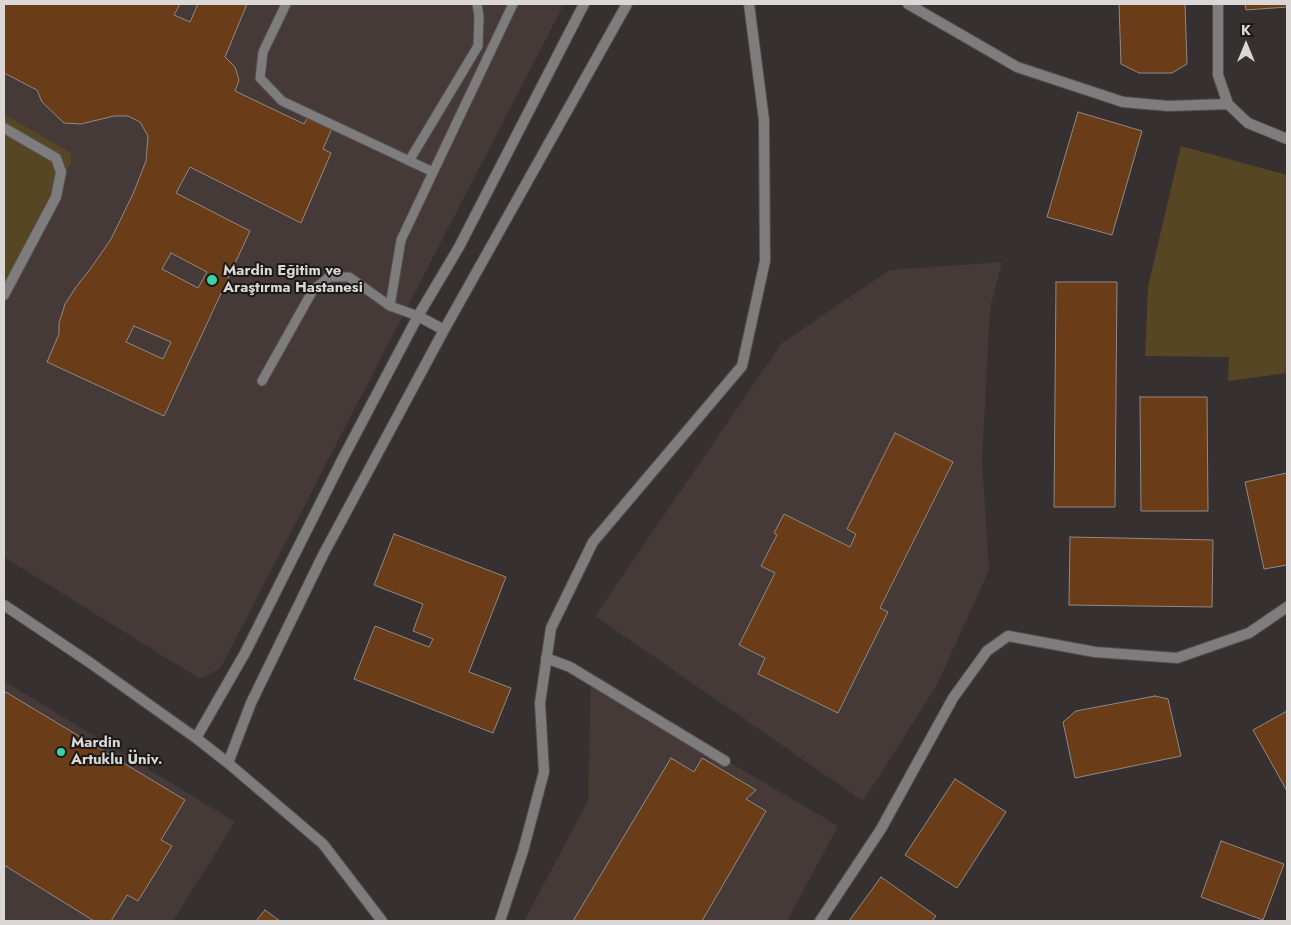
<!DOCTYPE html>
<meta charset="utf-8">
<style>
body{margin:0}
#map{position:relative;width:1291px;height:925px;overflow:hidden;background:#363130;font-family:Jost,sans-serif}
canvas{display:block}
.frame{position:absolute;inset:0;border:5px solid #dad7d6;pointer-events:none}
.north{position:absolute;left:1221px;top:20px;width:50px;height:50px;-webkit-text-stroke:4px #1c1919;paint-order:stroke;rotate:0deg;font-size:14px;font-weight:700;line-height:20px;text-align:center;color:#dad7d6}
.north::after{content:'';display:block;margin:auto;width:18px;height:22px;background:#dad7d6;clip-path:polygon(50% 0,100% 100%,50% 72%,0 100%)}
</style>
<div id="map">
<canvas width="1291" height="925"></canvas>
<div class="frame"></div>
<div class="north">K</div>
</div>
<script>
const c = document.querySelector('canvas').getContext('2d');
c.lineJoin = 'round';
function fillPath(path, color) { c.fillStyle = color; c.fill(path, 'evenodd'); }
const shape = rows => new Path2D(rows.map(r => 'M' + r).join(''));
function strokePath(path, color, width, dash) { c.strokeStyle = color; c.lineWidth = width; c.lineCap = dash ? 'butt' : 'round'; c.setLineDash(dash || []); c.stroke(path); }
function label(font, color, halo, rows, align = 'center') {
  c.font = font + ' Jost,sans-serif'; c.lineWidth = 4; c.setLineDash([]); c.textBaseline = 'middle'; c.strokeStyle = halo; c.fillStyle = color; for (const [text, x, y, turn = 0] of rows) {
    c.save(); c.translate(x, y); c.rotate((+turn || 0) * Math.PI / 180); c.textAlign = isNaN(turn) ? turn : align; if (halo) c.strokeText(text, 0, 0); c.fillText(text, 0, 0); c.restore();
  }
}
const built = shape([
 [4,4,564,4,220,669,200,679,4,557],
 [1002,262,990,309,982,461,989,570,937,685,863,801,595,616,782,343,890,270],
 [4,681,235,822,173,921,7,921,4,919],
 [591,681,838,826,787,921,524,921,588,801]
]);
const green = shape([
 [4,114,71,153,71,163,7,283,4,282],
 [1181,146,1287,175,1287,373,1228,381,1229,357,1145,356,1148,287]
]);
const building = shape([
 [4,4,180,4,174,15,190,22,198,4,247,4,225,57,235,67,239,80,235,91,304,124,308,117,332,128,323,149,331,153,301,223,190,167,176,193,250,231,164,416,47,362,59,334,59,323,65,304,76,287,91,268,111,239,133,194,146,161,148,136,140,122,128,116,114,116,81,124,64,123,42,102,37,90,4,73,4,4],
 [171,253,207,272,198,288,162,269,171,253],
 [134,326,171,342,163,359,126,342,134,326],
 [1119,4,1185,4,1187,64,1172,73,1139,73,1121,64,1119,4],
 [1245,4,1287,4,1287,7,1246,10,1245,4],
 [1078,112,1142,131,1112,235,1047,217,1078,112],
 [1056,282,1117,282,1115,507,1054,507,1056,282],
 [1140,397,1207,397,1208,511,1141,511,1140,397],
 [895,433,953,462,880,608,888,612,838,713,758,674,765,658,739,645,775,573,761,566,777,535,774,533,784,514,850,547,856,534,847,529,895,433],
 [1287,473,1287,565,1264,569,1245,482,1287,473],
 [394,534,506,577,469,672,511,688,493,733,354,679,375,626,429,647,433,639,413,631,423,604,374,585,394,534],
 [1070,537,1213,540,1212,607,1069,605,1070,537],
 [4,691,185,800,161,840,172,846,138,901,127,895,111,921,94,921,4,865,4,691],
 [1155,696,1168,699,1181,756,1075,778,1063,722,1076,711,1155,696],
 [1287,711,1287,791,1253,730,1287,711],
 [671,758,694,772,702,758,756,790,746,799,766,811,702,921,573,921,671,758],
 [955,779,1006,812,957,888,905,855,955,779],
 [1221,841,1284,864,1263,920,1201,897,1221,841],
 [881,877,936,916,932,921,849,921,881,877],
 [265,910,280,921,256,921,265,910]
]);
const lane = shape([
 [286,4,263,52,260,78,282,101,433,172],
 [409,161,478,46,479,16,477,4],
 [390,306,401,240,513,4],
 [262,381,313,290,329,277,349,277,390,306,418,316]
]);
const street = shape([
 [908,4,1017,67,1123,102,1168,106,1228,104],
 [1218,4,1218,75,1228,104,1248,123,1287,139],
 [4,128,56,158,61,172,56,197,4,295],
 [418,316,444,330],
 [4,605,89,662,196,738,228,763,323,844,382,921],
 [546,658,570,667,725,761],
 [196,738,245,653,343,458,418,316,459,247,584,4],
 [228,763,251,703,323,555,444,330,627,4],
 [500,921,523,851,544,772,540,703,551,628,593,542,742,366,765,261,764,120,749,4],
 [820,921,881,829,953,698,987,651,1008,636,1095,652,1177,658,1249,633,1287,607]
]);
const markers = [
 [212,280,6,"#3bd4a4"],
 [61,752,5,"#3bd4a4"]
];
const poiNames = [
 ["Mardin Eğitim ve",223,271],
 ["Araştırma Hastanesi",223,288],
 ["Mardin",71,743],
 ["Artuklu Üniv.",71,760]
];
fillPath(built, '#463a38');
fillPath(green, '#574624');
fillPath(building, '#6a3c18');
strokePath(building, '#8f8a86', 1);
strokePath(lane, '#544f4e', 11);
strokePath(street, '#544f4e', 12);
strokePath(lane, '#7f7c7d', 9);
strokePath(street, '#7f7c7d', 10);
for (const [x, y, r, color] of markers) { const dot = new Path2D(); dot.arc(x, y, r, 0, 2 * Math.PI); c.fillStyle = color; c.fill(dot); strokePath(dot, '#1c1919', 2); }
label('bold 15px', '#dad7d6', '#1c1919', poiNames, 'left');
</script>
